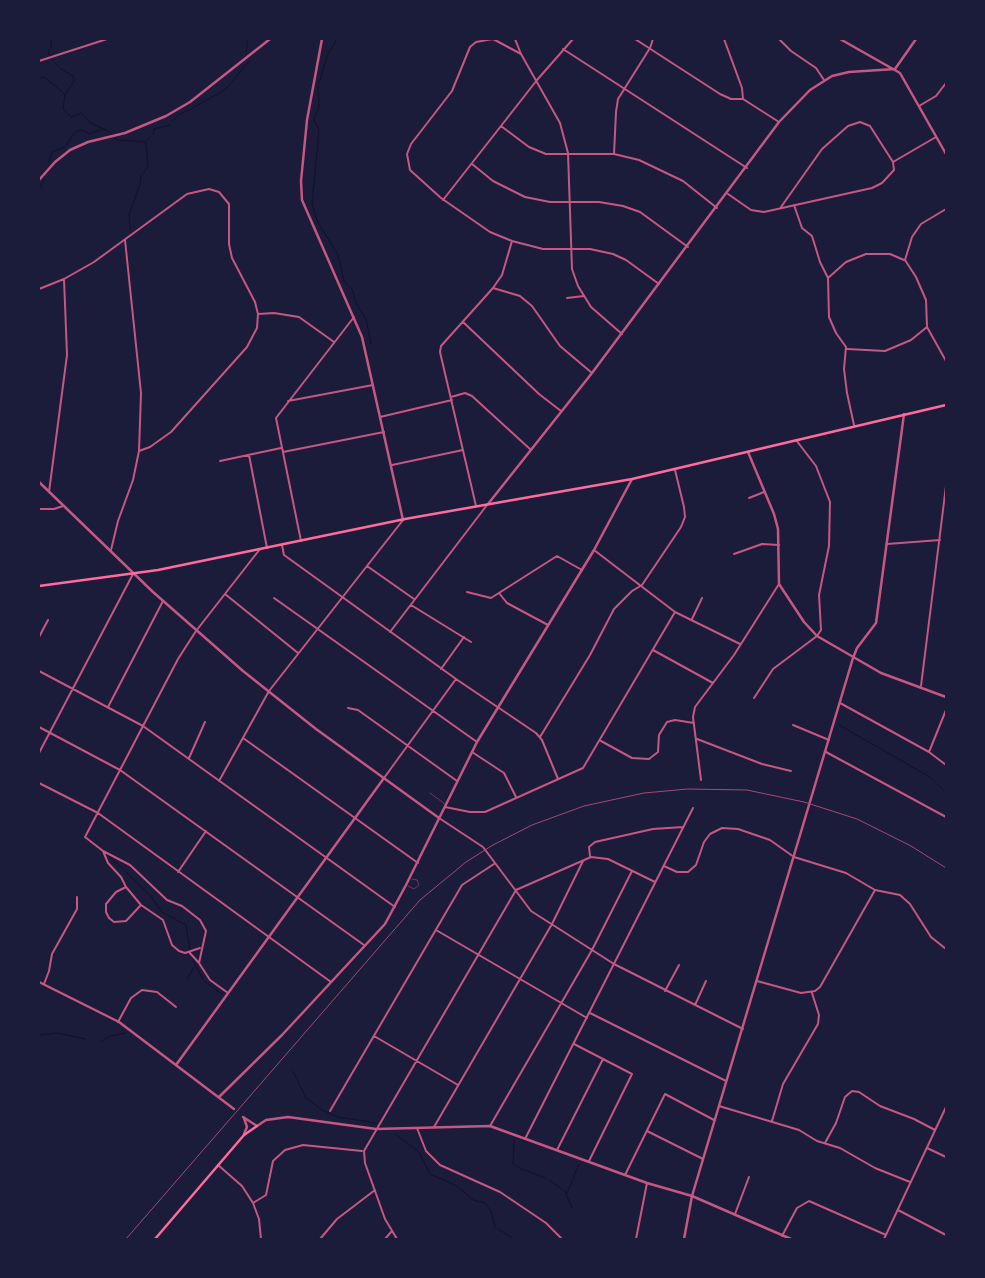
<!DOCTYPE html>
<style>
body{margin:0}
#map{position:relative;width:985px;height:1278px;overflow:hidden;background:#1b1b3a;font-family:Manrope,sans-serif}
canvas{display:block}
.frame{position:absolute;inset:0;border:40px solid #1b1b3a;pointer-events:none}
</style>
<div id="map">
<canvas width="985" height="1278"></canvas>
<div class="frame"></div>
</div>
<script>
const c = document.querySelector('canvas').getContext('2d');
c.lineJoin = 'round';
const shape = rows => new Path2D(rows.map(r => 'M' + r).join(''));
function strokePath(path, color, width, dash) { c.strokeStyle = color; c.lineWidth = width; c.lineCap = dash ? 'butt' : 'round'; c.setLineDash(dash || []); c.stroke(path); }
const stream = shape([
 [337,39,327,56,318,87,319,107,314,120,319,130,312,204,317,221,338,255,344,281,352,289,357,305,366,319,371,344],
 [246,52,248,39],
 [49,55,48,51,51,48,51,39],
 [52,60,61,69,73,76,74,81,65,95],
 [39,78,44,77,65,94,63,109,71,117,82,113,90,123,107,130,117,140,145,142,154,133,154,129,170,125],
 [191,109,226,89,249,61],
 [172,122,178,115,189,110],
 [49,162,52,152,65,147,75,132,82,130,89,134,102,129],
 [39,190,44,179],
 [130,229,129,215,140,184,141,176,148,167,146,142],
 [839,725,930,777,946,793],
 [109,856,151,896,162,912,186,925,190,949],
 [193,960,203,980,222,994],
 [187,979,194,967],
 [39,1035,57,1033,85,1039],
 [101,1042,110,1036,126,1033],
 [293,1071,306,1098,322,1110,338,1117,376,1123],
 [395,1134,419,1152,430,1174,457,1186,473,1200,485,1203,491,1211,495,1227,514,1239],
 [514,1139,513,1164,521,1169,546,1178],
 [549,1180,565,1191,572,1208],
 [567,1193,579,1164]
]);
const service = shape([
 [430,793,445,804],
 [408,886,414,889,419,885,417,880,412,879]
]);
const minor = shape([
 [515,39,521,54,560,123,568,153,572,269,578,286,591,307,622,334],
 [635,39,720,94,731,99,743,99,779,122],
 [724,39,742,88,743,99],
 [779,39,791,51,816,68,824,80],
 [563,49,747,168],
 [521,54,493,39,476,42,470,47,452,91,411,144,407,154,410,170,441,198,490,232,512,241,543,249,590,249,613,254,626,260,659,284],
 [39,61,107,39],
 [919,106,936,96,946,83],
 [501,126,529,147,546,154,614,154,639,160,683,181,717,208],
 [614,154,616,112,618,99,650,48,653,39],
 [472,164,493,181,525,197,550,202,599,202,623,206,640,212,688,247],
 [728,194,751,210,764,212,872,188,882,183,894,170,893,162,936,137],
 [443,200,537,80,573,39],
 [794,205,802,228,812,236,820,262,828,278,829,317,836,333,846,347,844,369,847,393,854,425],
 [781,207,822,149,848,126,860,122,870,126,893,162],
 [946,209,921,224,912,237,905,260,916,277,926,300,927,327,946,361],
 [828,278,846,262,866,254,890,254,904,260],
 [493,288,520,296,532,306,560,346,592,373],
 [39,289,64,279,94,262,187,194,209,189,219,192,229,204,229,244,232,258,255,302,258,314,274,313,299,317,334,342],
 [567,298,584,296],
 [463,322,539,394,561,411],
 [847,349,885,351,911,340,927,327],
 [451,397,465,393,472,396,531,450],
 [288,401,373,385],
 [380,417,452,400],
 [139,451,150,447,171,432,247,347,257,328,258,314],
 [283,452,384,432],
 [249,455,267,548],
 [220,461,281,448],
 [392,465,463,450],
 [49,492,67,355,64,279],
 [749,498,764,492],
 [476,506,440,352,441,346,493,288,502,275,512,241],
 [39,509,54,509,63,506],
 [301,541,276,418,354,317],
 [887,544,940,540],
 [282,545,284,555,456,679,536,733,542,740,558,779],
 [111,550,118,521,133,480,139,451,141,393,125,240],
 [594,550,675,612,740,644],
 [734,554,762,544,779,545],
 [367,566,414,599],
 [467,592,491,598,557,556,582,570],
 [499,593,507,603,548,625],
 [225,594,298,653],
 [274,598,477,742],
 [411,605,471,642],
 [692,619,702,598],
 [390,632,487,505],
 [39,637,48,620],
 [653,650,713,683],
 [441,669,464,637],
 [39,671,143,726,395,907],
 [921,686,946,486],
 [754,698,773,669,817,636,821,630,819,595,829,546,830,502,816,466,796,440],
 [840,703,929,752,946,765],
 [108,707,163,601],
 [348,708,358,710,457,781],
 [793,725,829,740],
 [39,727,120,770,364,945],
 [540,737,590,655,614,609,632,591,642,585,681,527,685,517,684,507,675,470],
 [243,738,418,863],
 [697,739,762,764,791,771],
 [601,741,632,758,649,759,658,752,659,735,667,722,675,720,694,723],
 [472,752,504,773,516,797],
 [826,752,946,817],
 [929,752,946,710],
 [39,753,133,574],
 [189,758,205,722],
 [384,778,456,679],
 [701,780,693,717,695,707,734,655,779,584],
 [219,781,269,691,403,520],
 [39,783,98,813,331,982],
 [445,807,470,812,485,812,583,768,675,612],
 [439,818,483,847,531,911,614,964,743,1029],
 [103,851,108,863,121,877,126,887,141,905,163,920,172,945,179,951,185,953,200,948],
 [590,856,589,847,595,842,653,829,683,827],
 [664,866,677,872,688,872,696,865,704,842,710,834,722,828,738,829,770,840,794,857,846,873,875,890,900,895,910,904,931,937,946,949],
 [178,872,206,831],
 [126,887,116,892,106,904,106,912,109,918,114,922,126,921,140,906],
 [436,930,587,1018],
 [189,952,199,963,210,980,228,993],
 [199,963,206,931,200,920,182,906,167,900,130,865,103,851,85,837,178,659,196,631,260,549],
 [757,981,801,993,815,991,820,987,875,890],
 [44,984,49,971,52,954,77,909,77,897],
 [665,991,679,965],
 [695,1005,706,981],
 [590,1013,726,1081],
 [118,1022,131,998,142,990,157,992,176,1007],
 [374,1036,458,1085],
 [574,1044,632,1074,589,1161],
 [719,1106,799,1130,817,1141,840,1148,875,1168,910,1182],
 [330,1111,462,885,494,864],
 [772,1121,783,1084,818,1024,819,1015,812,993],
 [490,1126,592,950,632,871],
 [434,1127,552,924,583,861],
 [417,1128,426,1151,440,1165,500,1192,546,1223,562,1239],
 [647,1131,703,1159],
 [525,1139,693,808],
 [825,1143,836,1123,845,1097,852,1091,859,1092,880,1106,914,1119,935,1130],
 [927,1148,946,1157],
 [557,1150,603,1059],
 [218,1165,242,1186,253,1203,259,1219,261,1239],
 [625,1175,665,1094,714,1120],
 [253,1203,266,1195,273,1161,285,1150,303,1145,362,1151],
 [898,1210,946,1235],
 [735,1214,749,1177],
 [782,1236,797,1208,809,1201,886,1235],
 [320,1239,337,1219,375,1190],
 [385,1239,391,1232],
 [397,1239,385,1219,365,1163,364,1151,516,890,591,857,608,859,655,882],
 [636,1239,647,1183],
 [884,1239,946,1107]
]);
const tertiary = shape([
 [322,39,307,120,301,181,302,200,362,337,403,520],
 [840,39,900,73,946,154],
 [895,69,916,39],
 [39,180,55,162,70,150,88,142,125,133,166,116,190,102,270,39],
 [748,452,774,514,778,529,779,584,804,622,817,636,881,673,946,697],
 [39,482,153,592,243,671,316,729,439,818],
 [488,504,592,373,779,122,810,90,832,76,849,72,895,69],
 [39,982,119,1022,234,1109],
 [176,1065,384,778],
 [219,1097,282,1035,385,924,406,885,477,742,594,550,632,479],
 [243,1117,257,1126,266,1120,288,1117,376,1129,490,1126,647,1183,692,1196,791,1239],
 [244,1118,247,1127,244,1134],
 [684,1239,692,1196,853,658,857,648,876,623,904,414]
]);
const secondary = shape([
 [155,1239,244,1135,257,1126]
]);
const primary = shape([
 [39,586,158,570,405,519,632,479,946,405]
]);
const rail = shape([
 [126,1239,420,900,466,862,493,845,532,825,584,806,644,793,688,789,747,790,804,802,857,819,911,846,946,868]
]);
strokePath(stream, '#12122b', 1);
strokePath(service, '#c65784', 0.5);
strokePath(minor, '#c65784', 2);
strokePath(tertiary, '#c65784', 2.5);
strokePath(secondary, '#ff6b9d', 2.5);
strokePath(primary, '#ff6b9d', 2.5);
strokePath(rail, '#a44b75', 1);
</script>
